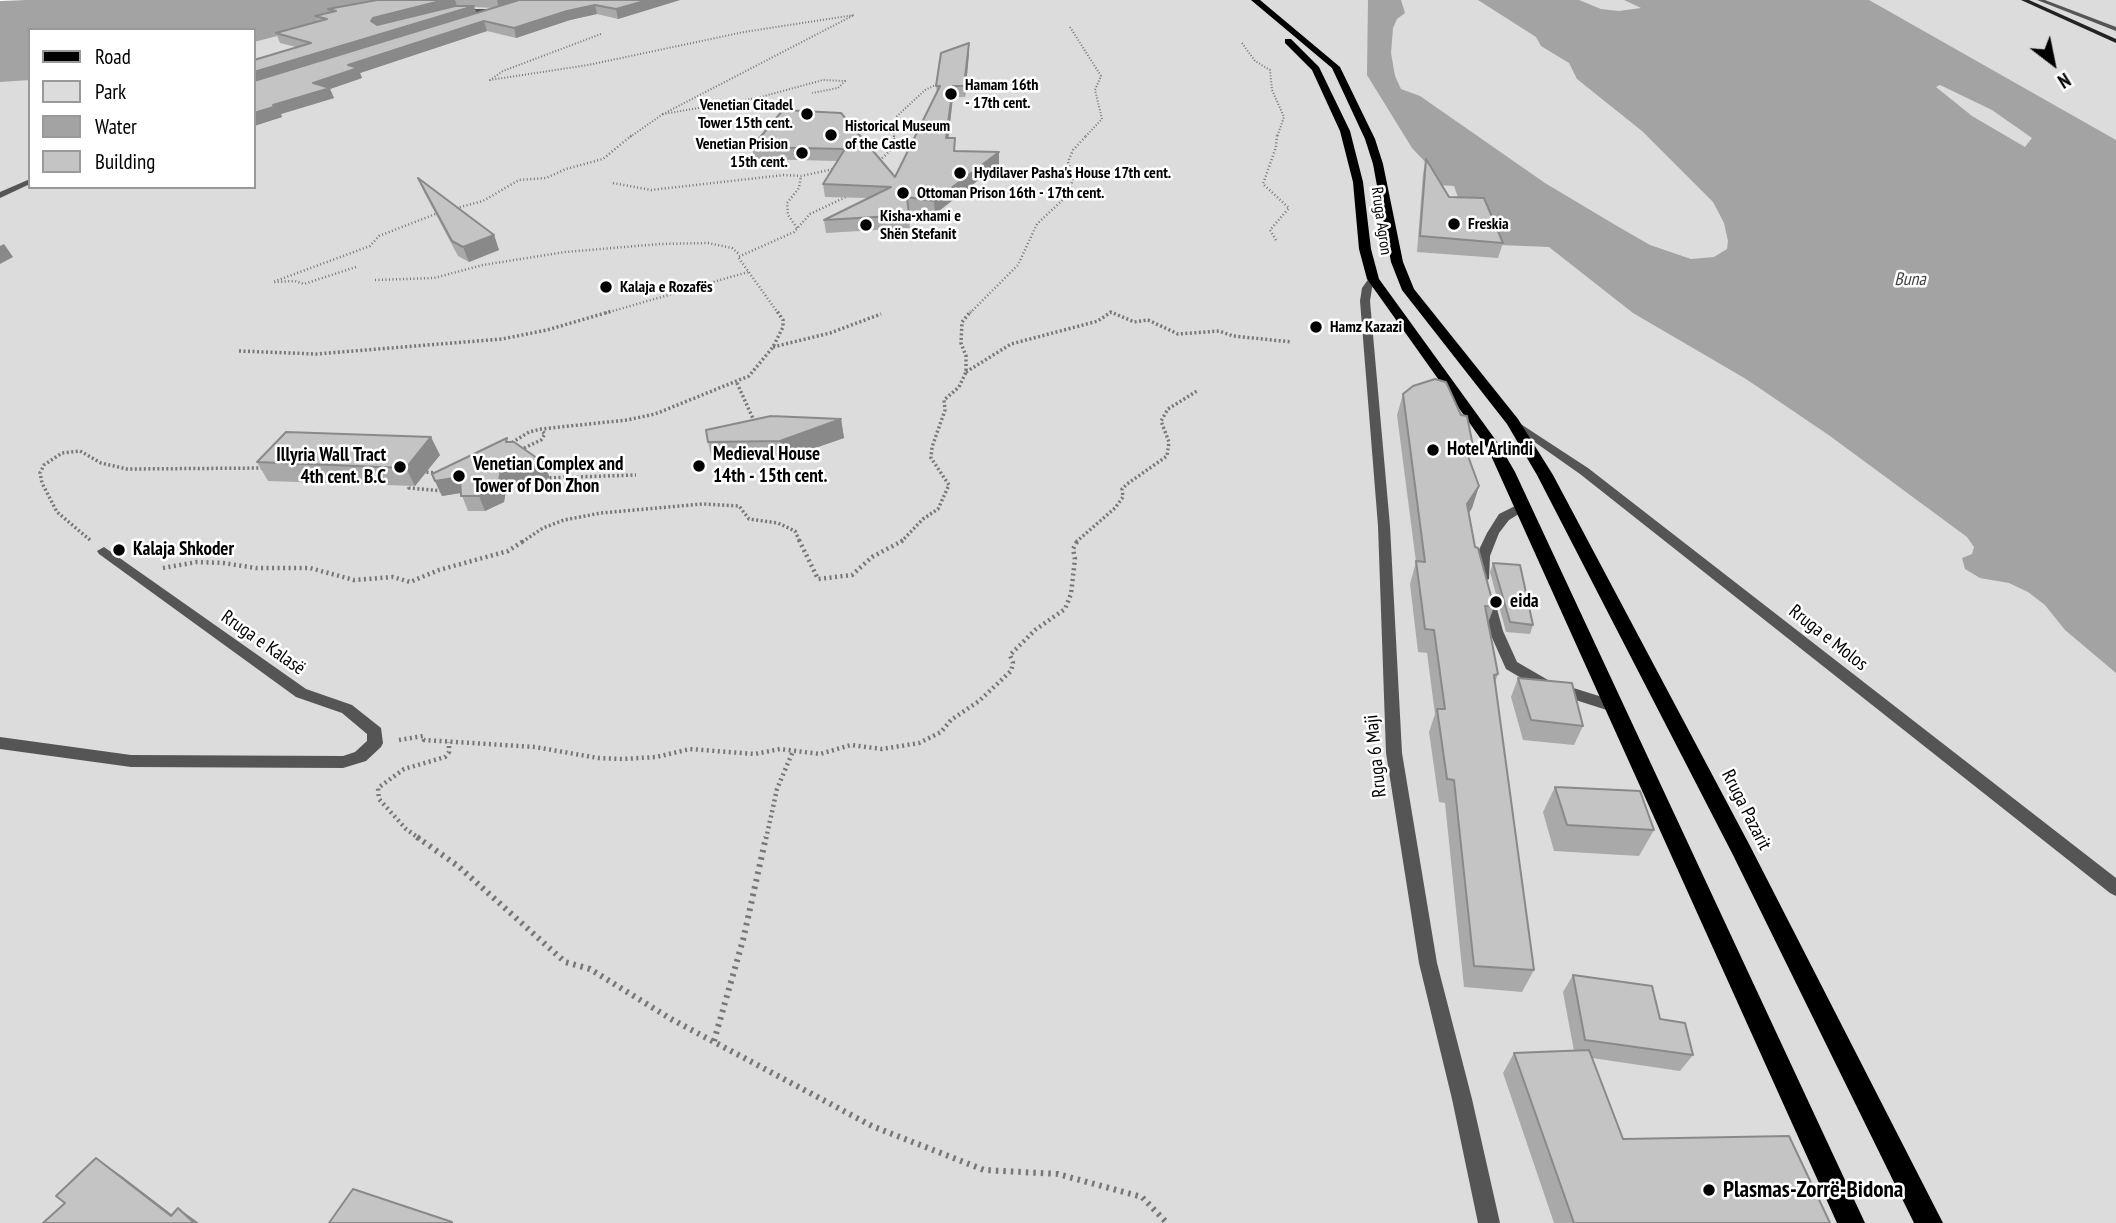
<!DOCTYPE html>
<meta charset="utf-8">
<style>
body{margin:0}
#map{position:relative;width:2116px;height:1223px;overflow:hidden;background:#fff;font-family:"PT Sans Narrow",sans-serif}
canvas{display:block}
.legend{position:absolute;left:28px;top:28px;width:228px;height:161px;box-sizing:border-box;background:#fff;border:2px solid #999;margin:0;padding:9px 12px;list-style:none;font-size:21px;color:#000}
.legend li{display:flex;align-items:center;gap:14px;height:35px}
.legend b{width:35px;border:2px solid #999}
.north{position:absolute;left:2018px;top:28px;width:70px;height:70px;-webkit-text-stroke:5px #fff;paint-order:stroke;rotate:148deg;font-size:19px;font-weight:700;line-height:28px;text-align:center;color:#000}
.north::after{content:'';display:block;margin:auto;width:24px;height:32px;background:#000;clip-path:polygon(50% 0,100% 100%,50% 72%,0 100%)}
</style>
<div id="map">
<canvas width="2116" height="1223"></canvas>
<ul class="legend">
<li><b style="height:9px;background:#000"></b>Road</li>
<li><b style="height:19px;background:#dcdcdc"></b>Park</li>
<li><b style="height:19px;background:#a3a3a3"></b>Water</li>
<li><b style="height:19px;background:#c4c4c4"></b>Building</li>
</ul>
<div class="north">N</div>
</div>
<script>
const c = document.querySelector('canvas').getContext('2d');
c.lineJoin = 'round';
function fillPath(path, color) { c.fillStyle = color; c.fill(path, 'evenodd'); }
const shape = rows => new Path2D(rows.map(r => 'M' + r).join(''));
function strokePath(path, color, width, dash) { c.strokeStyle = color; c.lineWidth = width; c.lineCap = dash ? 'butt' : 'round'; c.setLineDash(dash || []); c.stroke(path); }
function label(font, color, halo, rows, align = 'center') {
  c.font = font + ' "PT Sans Narrow",sans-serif'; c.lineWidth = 5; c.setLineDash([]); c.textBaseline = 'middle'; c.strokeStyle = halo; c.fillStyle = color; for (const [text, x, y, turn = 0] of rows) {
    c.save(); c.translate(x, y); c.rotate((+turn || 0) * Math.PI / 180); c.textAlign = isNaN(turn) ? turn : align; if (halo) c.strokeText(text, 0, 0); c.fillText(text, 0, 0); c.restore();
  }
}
const green = shape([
 [306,0,2116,0,2116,1223,0,1223,0,56,30,51,30,187,254,187,254,30]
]);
const water = shape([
 [26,0,415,0,254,42,254,30,30,30,30,80,0,82,0,1],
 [1368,0,1401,0,1405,13,1397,19,1393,28,1391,53,1395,76,1401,89,1420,96,1545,183,1617,226,1650,245,1691,259,1714,257,1727,249,1728,241,1724,223,1713,202,1642,131,1577,79,1569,63,1541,46,1536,37,1478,0,1579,0,1601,9,1619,11,1641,8,1624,0,1869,0,2116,140,2116,673,2065,630,2045,605,2028,592,2009,583,1980,578,1965,569,1962,558,1972,554,1974,547,1967,537,1830,436,1746,379,1633,313,1549,247,1499,245,1462,209,1454,186,1437,185,1428,165,1412,148,1367,75],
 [1940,85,1992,110,2032,138,2025,147,1972,116,1936,87]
]);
const pathFar4 = shape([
 [1070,27,1101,76,1095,90,1102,119,1085,137],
 [601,34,503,71,490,80,588,65,744,32,854,15,663,114,757,98,823,80,845,81,838,88,812,93],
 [1242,43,1255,61,1270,70,1272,90,1284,117,1277,137],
 [856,120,893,133],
 [630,137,663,114],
 [894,137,895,118,925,90,942,82]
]);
const pathFar3 = shape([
 [894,146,894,135],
 [877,163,894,147],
 [613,183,651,190,784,175,801,176,838,168],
 [453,209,483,201,519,180,546,178,566,169,603,159,632,135],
 [797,228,788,215,787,203,799,188,801,176],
 [1276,240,1270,230,1289,208,1263,184,1276,147,1277,135],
 [356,267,304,284,295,281,273,282,370,246,379,236,438,213],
 [375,280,434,278,483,265,565,252,660,244,708,243,732,248,740,255],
 [606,313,748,272],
 [778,313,738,257,794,232,810,214,848,196],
 [970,313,1018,265,1037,224,1069,194,1073,178,1068,162,1073,150,1087,135],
 [1110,313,1113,313]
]);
const pathFar2 = shape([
 [773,347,830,333,881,314],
 [239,351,316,354,502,339,547,330,612,311],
 [966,372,1011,344,1098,321,1111,312,1134,322,1148,320,1178,334,1219,331,1233,336,1292,342],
 [737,383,755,423],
 [508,445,529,432,541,429,627,420,655,414,749,376,773,347,783,327,783,320,777,311],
 [520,450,541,440,545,434,541,430],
 [422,472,441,473],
 [545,478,636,475],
 [410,483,409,488,444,491],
 [501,488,533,480],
 [90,540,57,512,42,483,40,473,44,465,62,453,80,451,101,463,127,469,265,468],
 [522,542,543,528,564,520,601,513,702,504,739,506,749,519,778,523,795,531,800,542],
 [901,542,923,519,938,509,949,485,931,458,932,447,945,410,944,400,959,387,966,372,966,356,961,343,962,322,971,311],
 [1076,542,1115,508,1123,497,1122,489,1127,484,1167,456,1169,442,1161,421,1168,409,1197,391]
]);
const pathFar1 = shape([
 [799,540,818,579,852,575,872,557,904,540],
 [163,568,197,562,223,563,256,568,310,568,354,580,393,577,410,582,439,570,508,551,525,540],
 [399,740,423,736,424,740,535,747,598,758,623,759,656,757,690,749,755,754,780,749,820,754,851,745,882,749,919,743,941,732,951,720,979,701,1011,671,1013,663,1010,655,1035,630,1065,609,1071,594,1075,559,1073,549,1078,540],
 [420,839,406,829,379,799,378,788,404,769,445,757,449,752,449,742],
 [766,839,777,789,793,751]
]);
const path = shape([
 [417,837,458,866,565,962,590,969,671,1019,872,1126,984,1170,1058,1174,1142,1197,1167,1223],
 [714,1041,743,940,766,837]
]);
const lane = shape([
 [2037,0,2045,0,2116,27,2116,31,2037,0],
 [457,9,504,9,507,11,504,13,455,12,457,9],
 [1513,419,1588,468,2116,878,2116,896,2110,893,1580,474,1509,424,1507,422,1513,419],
 [1523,502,1527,503,1529,506,1527,509,1509,520,1499,533,1490,556,1489,579,1482,583,1477,582,1475,579,1476,556,1487,533,1499,514,1523,502],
 [104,547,306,689,352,705,381,728,383,743,381,747,366,761,343,768,131,767,0,749,0,737,131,755,343,756,355,752,367,741,367,734,342,713,296,697,99,554,97,551,104,547],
 [1487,593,1494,598,1503,631,1517,662,1548,680,1618,702,1621,706,1618,710,1613,712,1538,688,1506,669,1489,631,1480,598,1487,593]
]);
const street = shape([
 [30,179,30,184,0,198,0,192,30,179],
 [1370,277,1378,279,1372,288,1370,301,1390,526,1402,753,1437,963,1472,1099,1500,1223,1478,1223,1452,1099,1419,963,1386,753,1378,526,1360,301,1362,288,1370,277]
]);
const secondary = shape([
 [2021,0,2029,0,2116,39,2116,43,2021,0]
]);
const primary = shape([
 [1251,0,1260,0,1340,67,1375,139,1383,164,1403,262,1414,289,1518,419,1553,475,1749,844,1943,1223,1914,1223,1733,855,1537,475,1507,424,1402,290,1391,262,1373,164,1365,139,1332,68,1251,0],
 [1285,39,1291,39,1319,67,1350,131,1363,182,1371,249,1379,279,1500,446,1515,472,1865,1223,1837,1223,1488,449,1367,279,1359,249,1353,182,1340,131,1312,70,1285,43,1285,39]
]);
const wall = shape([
 [377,0,680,0,618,19,597,14,570,20,516,38,487,31,360,73,362,78,330,89,334,98,281,114,282,117,254,126,296,47,280,43,276,33,318,22,315,16,330,12,328,9],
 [474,7,494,8,476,13],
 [969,53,965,97,953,97,948,138,956,151,999,164,935,214,908,210,910,228,826,233,824,220,868,198,825,197,823,184,838,161,754,159,752,147,783,110,895,177,937,93,936,86],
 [1426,159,1449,197,1503,243,1498,258,1417,252,1423,174],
 [418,178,494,235,499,250,469,262,458,256,424,192],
 [1403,394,1473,446,1469,459,1479,486,1472,508,1469,513,1475,547,1494,607,1488,623,1498,674,1495,682,1534,970,1522,992,1464,987,1445,803,1439,802,1429,732,1435,714,1427,653,1418,652,1410,584,1416,562,1397,415],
 [841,419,844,438,783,459,712,460,708,442],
 [509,442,550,478,507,485,504,502,485,511,468,511,461,493,442,496,435,481],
 [440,455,415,486,268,481,257,462],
 [1493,563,1533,625,1530,634,1506,632,1490,572],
 [1518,678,1583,726,1574,745,1523,740,1511,697],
 [1555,787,1654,830,1639,856,1554,851,1543,812],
 [1573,975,1660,1019,1693,1055,1680,1071,1592,1058,1623,1139,1830,1223,1554,1223,1503,1073,1514,1053,1574,1051,1563,992]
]);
const shadedWall = shape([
 [444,0,455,0,457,6,376,27,371,21,373,18],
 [497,0,525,0,499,8],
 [648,0,680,0,618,19,616,9],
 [595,5,597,14,570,20,516,38,514,28,567,11],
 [474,6,477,15,254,84,254,72],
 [484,21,487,31,360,73,362,78,330,89,334,98,281,114,282,117,254,126,254,113,273,105,313,83,348,65],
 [969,43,969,53,965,97,964,86],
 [953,86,953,97,947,151,946,138],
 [999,152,999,164,935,214,934,201],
 [494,235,499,250,469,262,463,247],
 [4,244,13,257,0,264,0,246],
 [841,419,844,438,783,459,780,441],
 [431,437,440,455,415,486,406,468],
 [544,463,550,478,507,485,504,502,485,511,479,496,501,470],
 [460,477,466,492,442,496,435,481],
 [1479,486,1472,508,1460,526,1467,504],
 [96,1158,123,1177,183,1223,171,1216],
 [178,1208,199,1223,194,1223]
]);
const building = shape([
 [377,0,444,0,373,18,371,21,377,25,455,6,474,6,254,72,254,60,311,43,276,33,327,19,315,16,336,11,328,9,377,0],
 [519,0,648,0,616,9,595,5,567,11,514,28,484,21,348,65,358,68,313,83,330,88,273,105,277,106,254,113,254,81,519,0],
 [969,43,964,86,953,86,946,138,955,138,954,151,999,152,934,201,907,197,909,215,824,220,891,187,823,184,845,149,752,147,783,110,841,113,895,177,940,86,936,86,941,53,969,43],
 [1426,159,1449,197,1484,198,1503,243,1420,236,1426,159],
 [418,178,494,235,463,247,452,241,418,178],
 [1435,379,1446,382,1461,415,1467,416,1473,446,1464,445,1479,486,1467,504,1475,547,1478,548,1494,607,1485,606,1498,674,1494,675,1534,970,1474,966,1454,780,1447,779,1437,709,1445,709,1434,630,1425,629,1416,561,1425,562,1403,394,1413,386,1435,379],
 [771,416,841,419,780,441,708,442,706,430,771,416],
 [286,432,431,437,406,468,257,462,286,432],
 [507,438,506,442,514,442,544,463,501,470,498,486,479,496,461,496,460,477,435,481,432,474,507,438],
 [1493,563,1520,565,1533,625,1510,622,1493,563],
 [1518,678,1572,683,1583,726,1531,720,1518,678],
 [1555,787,1640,791,1654,830,1567,825,1555,787],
 [1573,975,1652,986,1660,1019,1685,1023,1693,1055,1585,1040,1573,975],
 [1589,1050,1623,1139,1789,1136,1830,1223,1574,1223,1514,1053,1589,1050],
 [96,1158,171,1216,178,1208,194,1223,43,1223,65,1203,56,1196,96,1158],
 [353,1189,452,1222,451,1223,329,1223,353,1189]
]);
const markers = [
 [951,94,7,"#000"],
 [807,114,7,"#000"],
 [831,135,7,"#000"],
 [802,153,7,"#000"],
 [960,173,7,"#000"],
 [903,193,7,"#000"],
 [1454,224,7,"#000"],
 [866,225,7,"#000"],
 [606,287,7,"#000"],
 [1316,327,7,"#000"],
 [1433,450,7,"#000"],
 [699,466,7,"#000"],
 [400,467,7,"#000"],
 [459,476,7,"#000"],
 [119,550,7,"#000"],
 [1496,602,7,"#000"],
 [1709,1190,7,"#000"]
];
const farPoinames = [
 ["Hamam 16th",965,85],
 ["- 17th cent.",965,103],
 ["Venetian Citadel",793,105,"right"],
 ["Tower 15th cent.",793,123,"right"],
 ["Historical Museum",845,126],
 ["of the Castle",845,144],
 ["Venetian Prision",788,144,"right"],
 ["15th cent.",788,162,"right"],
 ["Hydilaver Pasha's House 17th cent.",974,173],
 ["Ottoman Prison 16th - 17th cent.",917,193],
 ["Kisha-xhami e",880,216],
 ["Shën Stefanit",880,234],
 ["Freskia",1468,224],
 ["Kalaja e Rozafës",620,287],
 ["Hamz Kazazi",1330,327]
];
const farStreetnames = [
 ["Rruga Agron",1381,221,82]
];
const farWaternames = [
 ["Buna",1910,280]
];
const poiNames = [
 ["Hotel Arlindi",1447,450],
 ["Medieval House",713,455],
 ["14th - 15th cent.",713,477],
 ["Illyria Wall Tract",386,456,"right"],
 ["4th cent. B.C",386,478,"right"],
 ["Venetian Complex and",473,465],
 ["Tower of Don Zhon",473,487],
 ["Kalaja Shkoder",133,550],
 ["eida",1510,602]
];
const streetNames = [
 ["Rruga e Molos",1828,638,38],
 ["Rruga e Kalasë",263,643,35],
 ["Rruga 6 Maji",1376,756,-96],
 ["Rruga Pazarit",1746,810,63]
];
const nearPoinames = [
 ["Plasmas-Zorrë-Bidona",1723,1190]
];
fillPath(green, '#dcdcdc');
fillPath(water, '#a3a3a3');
strokePath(primary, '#dbdbdb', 3);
strokePath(pathFar4, '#777', 2, [1, 2]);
strokePath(pathFar3, '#777', 2.5, [1, 2.5]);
strokePath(pathFar2, '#777', 3.5, [2, 2.5]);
strokePath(pathFar1, '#777', 4.5, [2, 3.5]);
strokePath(path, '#777', 6, [2.5, 5]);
fillPath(lane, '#555');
fillPath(street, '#555');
fillPath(secondary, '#222');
fillPath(primary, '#000');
fillPath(wall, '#a9a9a9');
fillPath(shadedWall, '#898989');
fillPath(building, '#c4c4c4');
strokePath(building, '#898989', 2);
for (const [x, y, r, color] of markers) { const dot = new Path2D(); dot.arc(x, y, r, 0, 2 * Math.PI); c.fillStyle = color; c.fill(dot); strokePath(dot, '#fff', 2.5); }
label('bold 16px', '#000', '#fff', farPoinames, 'left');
label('16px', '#000', '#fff', farStreetnames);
label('italic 18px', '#444', '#fff', farWaternames);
label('bold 19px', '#000', '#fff', poiNames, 'left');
label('19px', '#000', '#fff', streetNames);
label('bold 23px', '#000', '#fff', nearPoinames, 'left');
</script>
